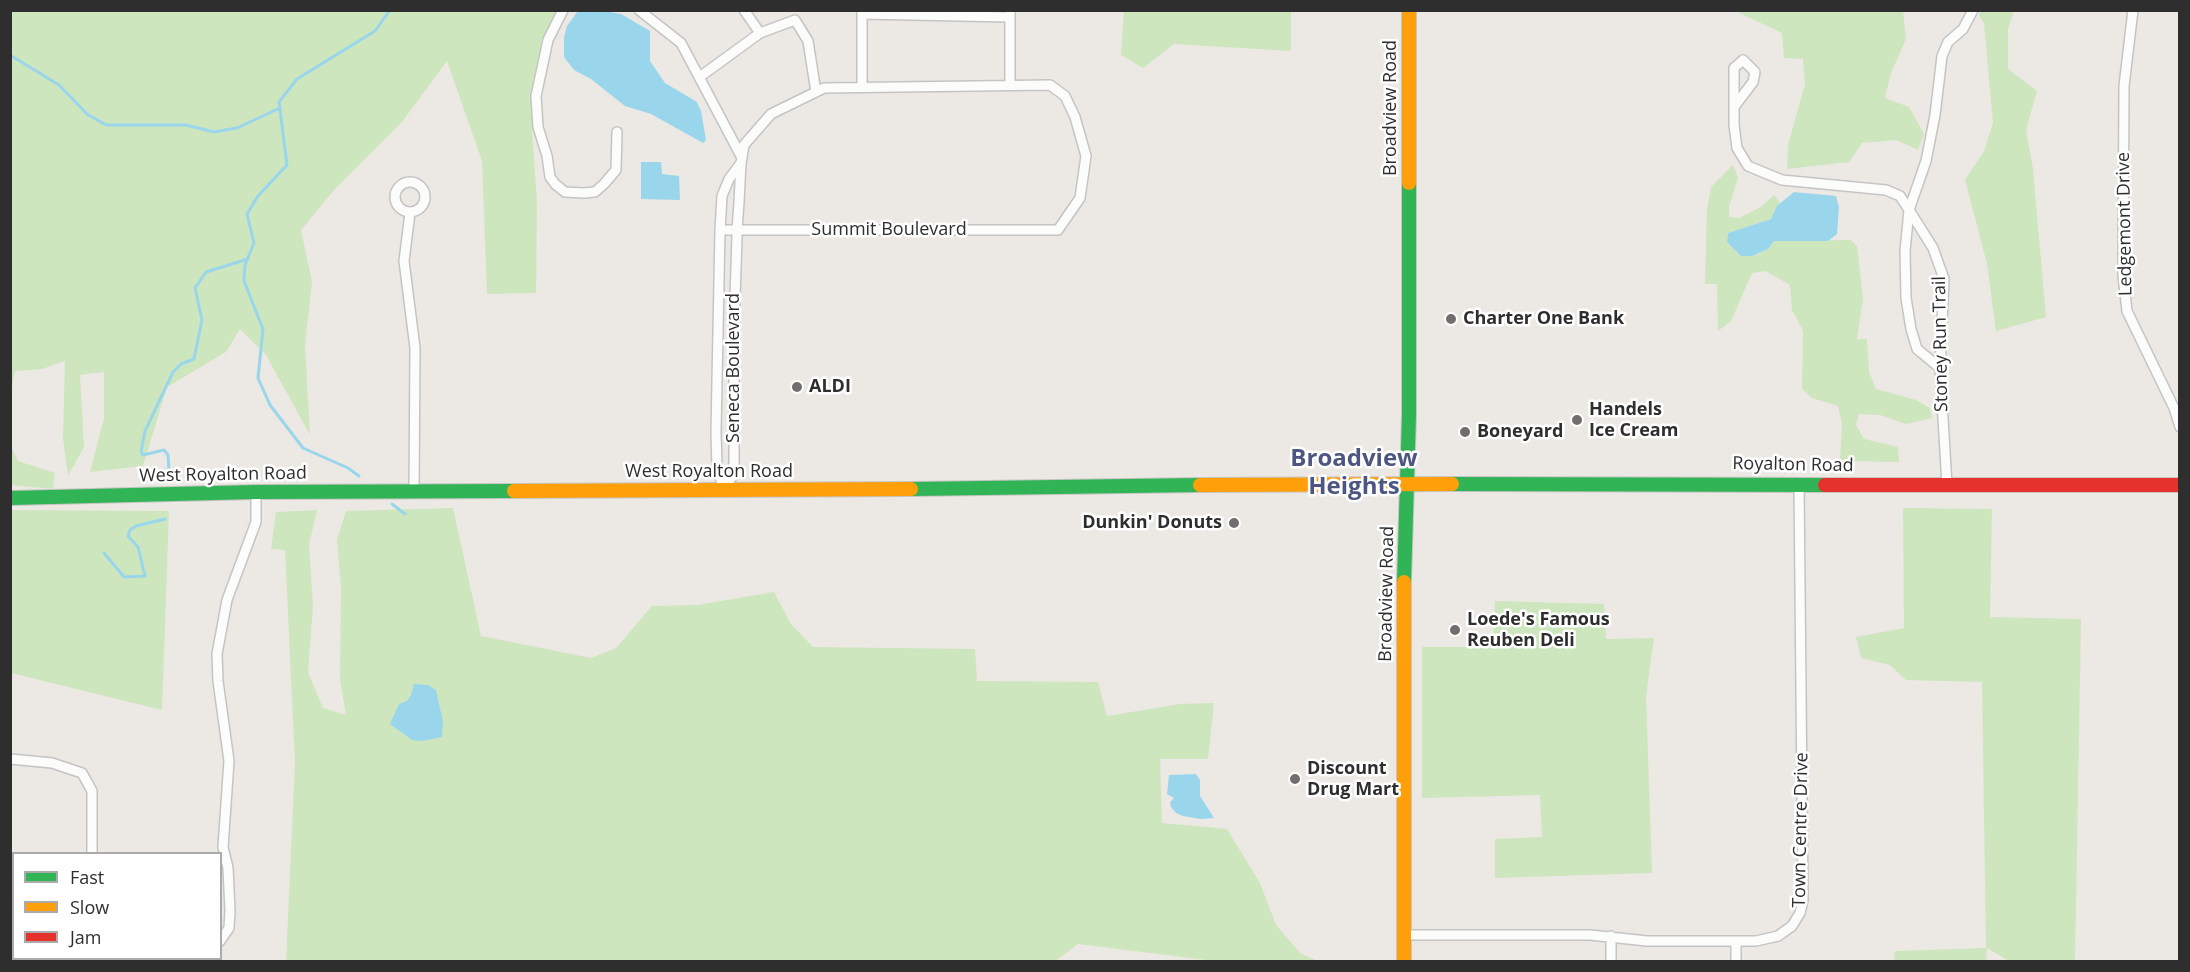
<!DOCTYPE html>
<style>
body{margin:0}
#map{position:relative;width:2190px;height:972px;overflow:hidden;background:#ece8e4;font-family:"Open Sans",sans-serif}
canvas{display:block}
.frame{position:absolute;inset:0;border:12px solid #2e2e2e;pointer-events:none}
.legend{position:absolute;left:12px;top:852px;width:210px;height:108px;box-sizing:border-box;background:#fff;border:2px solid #ababab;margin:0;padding:8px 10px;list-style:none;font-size:18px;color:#2e2e2e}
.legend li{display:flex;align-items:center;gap:12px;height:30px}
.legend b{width:30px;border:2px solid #ababab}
</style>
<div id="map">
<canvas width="2190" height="972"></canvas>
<div class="frame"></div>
<ul class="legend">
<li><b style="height:8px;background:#30b455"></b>Fast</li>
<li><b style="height:8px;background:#ff9f0a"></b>Slow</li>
<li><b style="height:8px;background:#e5322d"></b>Jam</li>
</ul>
</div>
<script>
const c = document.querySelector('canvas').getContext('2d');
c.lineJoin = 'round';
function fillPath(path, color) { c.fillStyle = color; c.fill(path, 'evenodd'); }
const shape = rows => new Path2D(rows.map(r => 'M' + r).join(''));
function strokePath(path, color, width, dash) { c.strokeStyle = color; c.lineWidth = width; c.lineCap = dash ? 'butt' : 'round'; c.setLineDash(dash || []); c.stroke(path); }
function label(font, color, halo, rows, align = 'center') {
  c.font = font + ' "Open Sans",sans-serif'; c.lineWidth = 5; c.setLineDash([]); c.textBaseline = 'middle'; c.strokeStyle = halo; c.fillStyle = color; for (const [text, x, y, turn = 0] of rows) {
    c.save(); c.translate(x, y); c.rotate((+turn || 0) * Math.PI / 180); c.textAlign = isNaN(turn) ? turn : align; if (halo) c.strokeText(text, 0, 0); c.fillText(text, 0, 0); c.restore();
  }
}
const green = shape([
 [1124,10,1291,11,1291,51,1174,44,1143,68,1121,55],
 [11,11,556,11,533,81,532,131,537,201,536,293,487,294,482,161,447,61,402,122,335,189,301,230,312,282,305,345,310,435,266,355,240,329,226,352,167,387,143,466,90,472,104,418,104,372,80,375,84,447,68,476,63,438,65,361,42,369,15,371,11,392],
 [1735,11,1903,11,1906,39,1891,73,1885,98,1909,107,1924,134,1918,150,1896,140,1862,143,1849,162,1787,169,1788,145,1805,84,1803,59,1784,58,1782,33],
 [1980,11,2014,11,2008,29,2008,69,2037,91,2026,130,2033,169,2046,317,1996,331,1987,264,1965,180,1984,151,1993,123,1984,23,1979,16],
 [1733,165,1738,178,1729,207,1729,217,1739,218,1761,207,1774,195,1780,203,1771,219,1728,233,1727,242,1741,256,1752,256,1768,249,1774,241,1851,240,1857,246,1863,298,1857,339,1867,339,1869,372,1876,389,1916,400,1930,408,1932,418,1906,424,1880,415,1859,414,1856,425,1864,439,1898,447,1899,462,1840,461,1842,424,1838,406,1812,398,1802,389,1803,331,1792,310,1790,285,1765,271,1752,273,1731,321,1718,331,1717,284,1705,284,1707,210,1711,187],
 [11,446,18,461,55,473,53,489,11,485],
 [453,508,481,636,591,658,616,648,652,606,697,605,774,592,791,624,813,647,975,649,977,681,1098,682,1107,716,1180,704,1214,703,1208,759,1160,759,1162,823,1227,829,1260,883,1276,925,1300,953,1318,961,1214,961,1078,944,1054,962,286,961,295,763,285,550,271,549,276,512,317,510,309,545,313,606,308,672,323,708,346,715,340,680,341,587,337,540,346,511],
 [1903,508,1992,509,1990,617,2081,619,2075,961,2009,961,1987,948,1986,961,1894,961,1895,951,1986,948,1982,682,1906,680,1890,665,1861,658,1856,637,1904,628],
 [11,510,169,511,162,710,11,673],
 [1495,601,1604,604,1606,639,1654,638,1646,696,1652,873,1495,878,1495,839,1542,837,1540,795,1422,798,1422,647,1493,647]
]);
const water = shape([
 [578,11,605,11,621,14,650,31,650,61,665,83,697,102,701,111,706,140,703,143,651,114,625,106,591,79,574,70,564,57,564,37,567,26],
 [641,162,661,162,662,174,679,176,680,200,641,199],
 [1794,192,1836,196,1839,207,1837,234,1828,241,1774,241,1768,249,1752,256,1741,256,1727,242,1728,233,1771,219,1777,206],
 [414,684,428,685,436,690,443,722,442,737,422,741,412,740,390,724,399,704,407,701,411,695],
 [1196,774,1200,780,1200,796,1214,818,1201,819,1183,816,1176,813,1171,807,1170,802,1174,798,1167,794,1169,775]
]);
const stream = shape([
 [10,55,59,85,87,114,106,125,186,125,214,132,237,128,280,108],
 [169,471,168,455,164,450,143,455,141,451,145,431,173,372,181,364,194,359,202,320,195,288,206,272,248,259],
 [359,476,348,468,303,448,270,405,258,378,263,329,244,281,245,265,254,243,247,214,258,196,287,165,279,102,297,79,375,31,390,10],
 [392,504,405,514],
 [104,553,124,577,145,576,138,547,128,536,130,530,136,526,165,519]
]);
const street = shape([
 [563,10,548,40,536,96,538,127,547,156,550,177,555,184,565,192,584,193,595,192,604,184,616,170,617,132],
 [639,10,681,43,742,158],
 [744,10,760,33],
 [1010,10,1010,85],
 [2133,10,2124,86,2123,275,2127,311,2174,408,2180,427],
 [862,14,1010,17],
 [701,76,760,33,795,20,808,41,816,92],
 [862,87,862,10],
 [1734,107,1734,68,1743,60,1755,72,1753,82,1734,107,1734,125,1737,148,1748,166,1782,180,1886,190,1900,196,1909,210,1905,251,1906,298,1911,329,1917,349,1940,368],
 '395 197a15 15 0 1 1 30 0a15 15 0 1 1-30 0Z',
 [410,213,404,261,415,348,414,491],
 [720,230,1058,230,1080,198,1086,156,1075,117,1065,96,1050,85,824,88,771,114,744,145,741,163,739,202,737,230,737,236,734,329,734,474,724,489],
 [1947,485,1940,368,1944,279,1933,248,1909,210,1926,161,1935,115,1942,56,1948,42,1963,29,1973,10],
 [724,489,717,468,716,432,720,230,722,196,729,179,741,163],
 [10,759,52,763,82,773,92,791,92,854],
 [10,931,14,931],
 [1404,935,1590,935,1647,941,1756,941,1778,936,1792,926,1800,913,1803,900,1799,483],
 [220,941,229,928,230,911,228,868,223,847,229,761,218,681,217,654,227,600,256,522,256,492],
 [1611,962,1611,936],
 [1736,962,1736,941]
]);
const fast = shape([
 [1452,484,1825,485],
 [911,489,1200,485],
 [10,498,256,492,514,491],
 [1404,582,1409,415,1409,183]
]);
const slow = shape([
 [1409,10,1409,183],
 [1200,485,1452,484],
 [514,491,911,489],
 [1404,582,1404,962]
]);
const jam = shape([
 [1825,485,2180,485]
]);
const markers = [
 [1451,319,6,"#706f6e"],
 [797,387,6,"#706f6e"],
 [1577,420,6,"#706f6e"],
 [1465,432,6,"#706f6e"],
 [1234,523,6,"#706f6e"],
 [1455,630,6,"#706f6e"],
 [1295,779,6,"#706f6e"]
];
const streetNames = [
 ["Broadview Road",1391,108,-90],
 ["Ledgemont Drive",2125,224,-91],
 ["Summit Boulevard",889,230],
 ["Stoney Run Trail",1941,344,-91],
 ["Seneca Boulevard",734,368,-90],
 ["Royalton Road",1793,465,1],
 ["West Royalton Road",709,472],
 ["West Royalton Road",223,475,-1],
 ["Broadview Road",1387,594,-89],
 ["Town Centre Drive",1801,830,-89]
];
const poiNames = [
 ["Charter One Bank",1463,319],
 ["ALDI",809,387],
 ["Handels",1589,410],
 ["Ice Cream",1589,431],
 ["Boneyard",1477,432],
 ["Dunkin' Donuts",1222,523,"right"],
 ["Loede's Famous",1467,620],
 ["Reuben Deli",1467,641],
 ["Discount",1307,769],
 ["Drug Mart",1307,790]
];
const districtNames = [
 ["Broadview",1354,459],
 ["Heights",1354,487]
];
fillPath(green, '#cee6be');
fillPath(water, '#99d6ec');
strokePath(stream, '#99d6ec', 3);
strokePath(street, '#c5c4c5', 12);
strokePath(fast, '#c6c5c4', 16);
strokePath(slow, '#c6c5c4', 16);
strokePath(jam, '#c6c5c4', 16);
strokePath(street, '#fcfcfb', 9);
strokePath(fast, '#30b455', 14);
strokePath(slow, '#ff9f0a', 14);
strokePath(jam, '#e5322d', 14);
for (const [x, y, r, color] of markers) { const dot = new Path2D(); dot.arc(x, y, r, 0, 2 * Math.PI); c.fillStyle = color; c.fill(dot); strokePath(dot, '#fff', 2); }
label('18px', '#2e2e2e', '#fff', streetNames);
label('bold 18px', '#2e2e2e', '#fff', poiNames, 'left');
label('bold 24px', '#4d5680', '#fff', districtNames);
</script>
